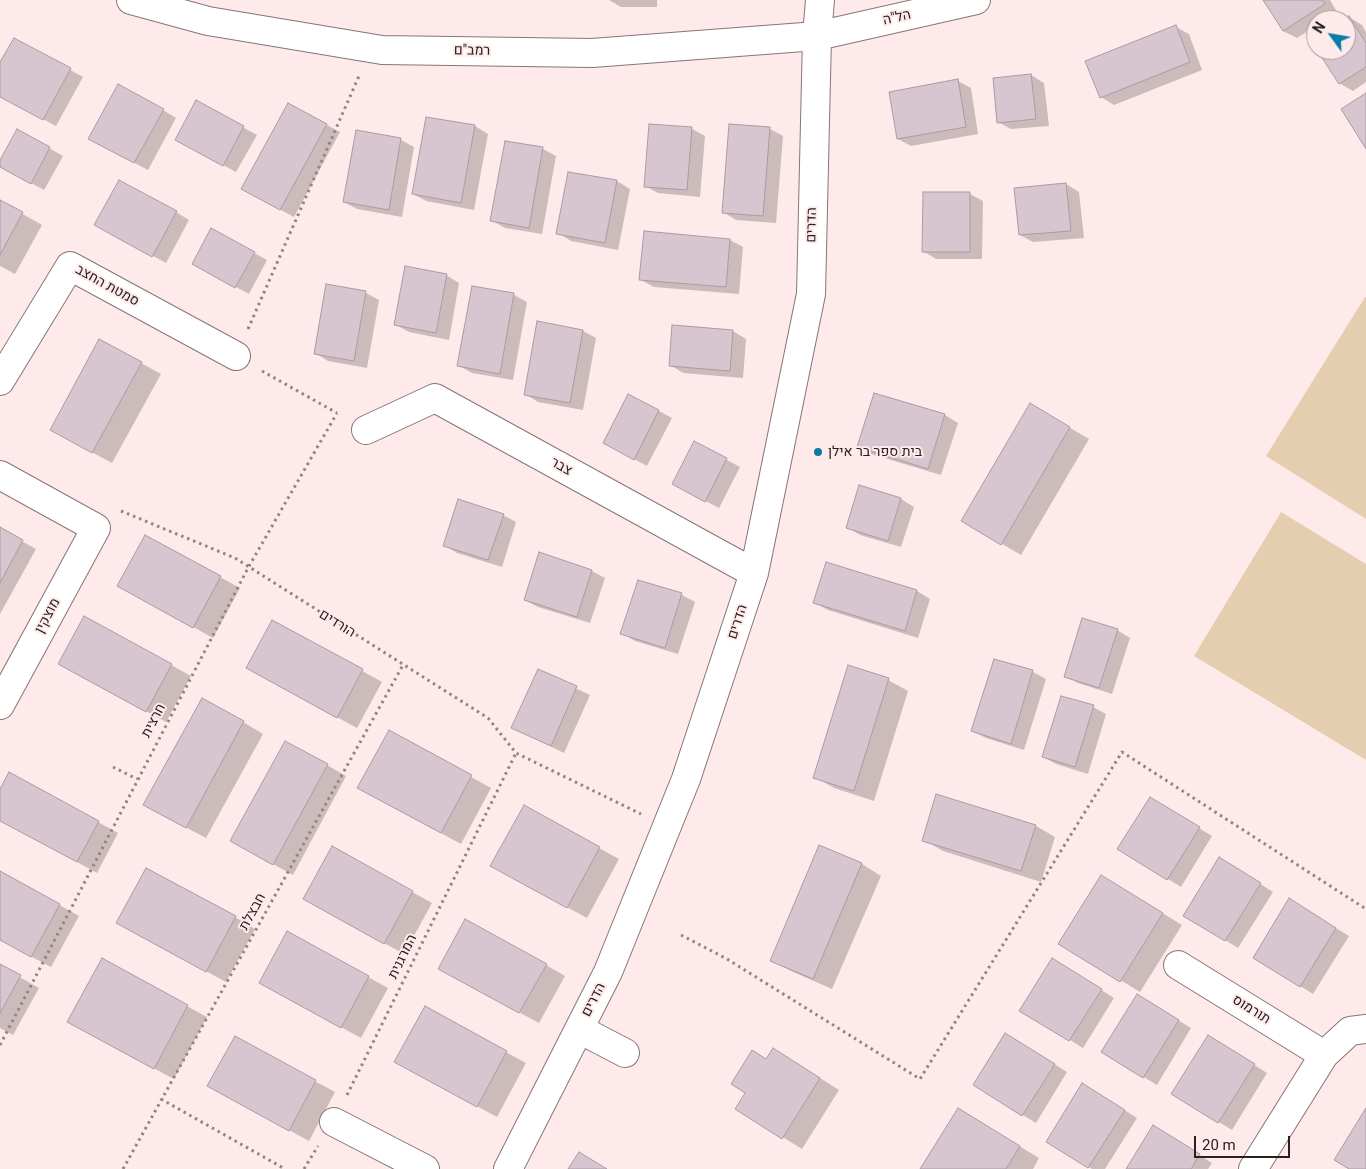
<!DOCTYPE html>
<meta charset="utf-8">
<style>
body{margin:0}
#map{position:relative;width:1366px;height:1169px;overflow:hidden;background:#feeaea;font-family:Roboto,sans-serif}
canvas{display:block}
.north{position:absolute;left:1306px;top:10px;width:50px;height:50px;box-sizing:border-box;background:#feeaea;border:1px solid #a89999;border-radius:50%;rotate:302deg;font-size:14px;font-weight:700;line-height:20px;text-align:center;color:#272020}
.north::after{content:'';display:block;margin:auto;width:18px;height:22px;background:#087ea5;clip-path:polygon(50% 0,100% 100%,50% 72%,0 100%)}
.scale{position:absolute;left:1194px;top:1136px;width:96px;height:22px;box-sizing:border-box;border:2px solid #272020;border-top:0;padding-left:6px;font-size:15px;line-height:18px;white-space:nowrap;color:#272020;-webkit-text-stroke:4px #feeaea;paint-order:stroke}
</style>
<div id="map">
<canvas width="1366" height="1169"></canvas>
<div class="north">N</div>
<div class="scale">20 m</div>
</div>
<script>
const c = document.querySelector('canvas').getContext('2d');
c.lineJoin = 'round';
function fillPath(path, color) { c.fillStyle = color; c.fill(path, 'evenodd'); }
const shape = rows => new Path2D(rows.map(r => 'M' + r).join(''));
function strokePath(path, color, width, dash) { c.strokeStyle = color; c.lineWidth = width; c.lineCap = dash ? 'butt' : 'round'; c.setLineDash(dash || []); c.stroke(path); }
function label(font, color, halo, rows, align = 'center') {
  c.font = font + ' Roboto,Heebo,sans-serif'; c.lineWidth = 4; c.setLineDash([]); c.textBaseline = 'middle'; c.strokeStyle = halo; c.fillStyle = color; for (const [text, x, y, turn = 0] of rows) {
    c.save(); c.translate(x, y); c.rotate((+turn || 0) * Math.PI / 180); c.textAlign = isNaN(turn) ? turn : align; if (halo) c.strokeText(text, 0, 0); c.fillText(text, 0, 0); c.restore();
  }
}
const green = shape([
 [1365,297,1366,297,1366,519,1266,456],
 [1281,512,1366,564,1366,760,1194,656]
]);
const shadow = shape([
 [609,0,657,0,657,7,621,7],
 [1264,0,1330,0,1337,12,1325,20,1316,20,1316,26,1297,38,1283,31],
 [1349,17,1362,25,1366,32,1366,82,1353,91,1339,83,1319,50,1346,50,1345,20],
 [1176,27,1189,34,1202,70,1114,105,1101,97],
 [1316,38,1316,46,1313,41],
 [14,39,83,77,56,126,0,96,0,65],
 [1031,75,1044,83,1049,126,1011,129,998,122],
 [958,81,971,88,978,134,911,146,898,139],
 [197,102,257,135,236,172,190,147],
 [288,104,340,132,294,217,255,196],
 [163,110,176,118,148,170,102,146],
 [427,118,475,126,488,134,474,210,426,201,413,194],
 [650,125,692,129,705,136,700,197,658,193,645,186],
 [770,129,783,136,776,223,736,220,723,212],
 [17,130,63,156,44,190,0,166],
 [357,132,401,140,414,147,402,217,357,209,344,202],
 [506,142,543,149,556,156,542,234,505,228,491,220],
 [617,181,630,189,618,250,571,241,558,233],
 [1066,184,1079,192,1084,238,1033,242,1020,235,1016,189],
 [970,194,983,201,982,259,936,259,923,251],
 [0,201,42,225,15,274,0,266],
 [176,212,189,220,166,263,109,232],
 [212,230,267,260,249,294,194,264],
 [730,240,743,247,739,294,654,287,641,280],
 [446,275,459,283,449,340,409,332,396,325],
 [327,286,366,293,379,300,367,368,328,361,315,353],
 [473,288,514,295,527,302,513,380,472,373,459,366],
 [583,331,596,338,583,410,538,402,525,394],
 [733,331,746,339,743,378,683,373,670,365],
 [141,363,161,374,112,463,71,441],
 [874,394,945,415,958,423,941,475,871,454,858,447],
 [629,395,672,418,647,466,617,450],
 [1031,405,1089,439,1021,555,963,521],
 [694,442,740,467,719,508,686,491],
 [860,487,901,499,914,507,901,547,860,535,847,527],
 [503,515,516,522,502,567,457,553,444,545],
 [0,529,36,549,0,614],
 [145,536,240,588,213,638,138,596],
 [592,571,605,578,590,623,538,607,525,600],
 [639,581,682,595,695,602,678,654,635,641,622,633],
 [917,591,930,599,918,638,828,610,815,603],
 [273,621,382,682,357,728,267,679],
 [1117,630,1130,638,1112,694,1078,683,1065,676],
 [995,660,1033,672,1046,679,1024,750,986,738,972,731],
 [171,665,191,676,166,722,79,675],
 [539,671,590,695,564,753,513,728],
 [888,680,908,691,874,801,834,788,815,777],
 [1093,707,1106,714,1088,774,1056,764,1043,757],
 [243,722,263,734,206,838,164,816],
 [390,732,491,788,461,844,378,799],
 [327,765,346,776,293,875,251,852],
 [0,792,98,822,118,833,97,873,0,820],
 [1163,806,1212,836,1181,887,1119,849],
 [524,807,619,859,587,918,512,877],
 [1036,826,1055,837,1041,882,943,851,924,840],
 [820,847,862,864,881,876,832,989,791,971,771,960],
 [333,848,432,903,404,954,324,910],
 [1232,866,1273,892,1238,948,1225,940],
 [0,872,79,916,51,967,0,940],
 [1121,888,1182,925,1140,992,1060,943],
 [1303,908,1349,936,1313,994,1254,957],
 [235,917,255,929,226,982,138,934],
 [103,960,207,1017,174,1079,88,1033],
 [546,965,565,976,539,1023,459,980],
 [0,966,39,988,13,1035,0,1028],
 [1065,967,1114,998,1083,1048,1021,1010],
 [368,977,388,988,361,1038,280,994],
 [1150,1003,1191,1028,1157,1085,1102,1052],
 [425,1008,526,1063,497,1117,416,1073],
 [235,1038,335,1092,309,1141,228,1097],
 [1018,1042,1067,1072,1036,1123,974,1085],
 [1221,1044,1267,1073,1232,1130,1173,1094],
 [767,1060,793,1061,839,1090,802,1149,737,1109],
 [1096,1092,1137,1118,1105,1169,1092,1169,1048,1142],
 [978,1121,1039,1158,1033,1169,922,1169],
 [1166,1134,1212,1163,1208,1169,1127,1169]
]);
const building = shape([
 [1263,0,1322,0,1325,4,1283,31,1263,0],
 [1349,16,1366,43,1366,67,1339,84,1317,50,1346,50,1346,20,1342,20,1349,16],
 [1176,25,1190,62,1100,98,1085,61,1176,25],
 [14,38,71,68,43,120,0,97,0,62,14,38],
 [1031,74,1036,119,997,123,993,78,1031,74],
 [958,79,966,127,897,139,889,92,958,79],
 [118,84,164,109,134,163,88,139,118,84],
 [1366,93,1366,149,1341,109,1366,93],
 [196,100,244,126,223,166,175,140,196,100],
 [288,103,327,124,280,210,241,189,288,103],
 [426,117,475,125,461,203,412,194,426,117],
 [649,124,692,127,687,190,644,187,649,124],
 [729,124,770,127,763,216,722,213,729,124],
 [17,129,50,147,31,184,0,167,0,160,17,129],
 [356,130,401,138,389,210,343,202,356,130],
 [505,141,543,147,529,228,490,221,505,141],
 [568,172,617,180,605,243,556,234,568,172],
 [119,180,177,211,152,257,94,225,119,180],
 [1066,183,1071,231,1019,235,1014,188,1066,183],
 [923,192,970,192,970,252,922,252,923,192],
 [0,200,23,212,0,255,0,200],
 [211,228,255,252,235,288,192,264,211,228],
 [644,231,730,239,726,287,639,280,644,231],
 [405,266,447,274,436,333,394,325,405,266],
 [326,284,366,291,354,361,314,354,326,284],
 [472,286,514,293,500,374,457,366,472,286],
 [537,321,583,330,570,403,524,395,537,321],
 [672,325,733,330,730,371,669,366,672,325],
 [99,339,142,362,92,453,50,430,99,339],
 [874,393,945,414,928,469,857,447,874,393],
 [628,394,659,410,634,460,603,443,628,394],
 [1030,403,1070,427,1001,545,961,521,1030,403],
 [694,441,727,458,705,502,672,484,694,441],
 [859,485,901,498,888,541,846,528,859,485],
 [458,499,504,514,488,560,443,546,458,499],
 [0,527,23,540,0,583,0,527],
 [145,535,221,576,193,628,117,586,145,535],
 [539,552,592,570,577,617,524,600,539,552],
 [826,562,917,590,905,631,813,603,826,562],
 [638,580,682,593,665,648,620,634,638,580],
 [84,616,172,664,146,712,58,664,84,616],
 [1082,618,1118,629,1099,688,1064,677,1082,618],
 [272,620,363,669,337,718,246,668,272,620],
 [994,659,1033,670,1011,744,971,731,994,659],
 [848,665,889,678,854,791,813,778,848,665],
 [538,669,577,686,551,746,511,728,538,669],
 [1061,696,1094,705,1075,767,1042,757,1061,696],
 [202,698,244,721,186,828,143,805,202,698],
 [389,730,472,775,441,833,357,788,389,730],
 [285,741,328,764,273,865,230,841,285,741],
 [9,772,99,821,77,862,0,821,0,789,9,772],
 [936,794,1036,825,1021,871,922,841,936,794],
 [1150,797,1200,827,1167,880,1117,849,1150,797],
 [524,805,600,847,567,908,490,866,524,805],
 [819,845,862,863,813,979,770,961,819,845],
 [332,846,413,891,384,944,303,899,332,846],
 [1219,857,1261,883,1225,941,1183,916,1219,857],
 [146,868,236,916,206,972,116,923,146,868],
 [0,871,60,904,31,957,0,940,0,871],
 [1101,875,1163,913,1120,982,1058,944,1101,875],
 [1289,898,1336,928,1300,987,1253,958,1289,898],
 [465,919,547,964,519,1013,438,969,465,919],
 [287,931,369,976,341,1028,259,983,287,931],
 [102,958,188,1005,154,1069,67,1022,102,958],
 [1052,958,1102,989,1069,1041,1019,1011,1052,958],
 [0,964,21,975,0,1013,0,964],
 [1137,994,1179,1020,1143,1078,1101,1052,1137,994],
 [425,1006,507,1051,477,1107,394,1062,425,1006],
 [1005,1033,1055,1064,1022,1116,973,1085,1005,1033],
 [1208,1035,1255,1064,1218,1123,1171,1094,1208,1035],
 [235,1036,316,1080,289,1131,207,1086,235,1036],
 [773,1048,820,1078,782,1139,735,1109,745,1093,731,1084,752,1050,766,1059,773,1048],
 [1082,1083,1125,1110,1088,1168,1046,1142,1082,1083],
 [958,1108,1020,1146,1006,1169,920,1169,958,1108],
 [1366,1108,1366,1169,1349,1169,1334,1160,1366,1108],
 [1153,1125,1200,1154,1191,1169,1126,1169,1153,1125],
 [579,1152,607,1169,568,1169,579,1152]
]);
const path = shape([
 [248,329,359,76],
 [262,371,337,413],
 [121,511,235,558,488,718,516,753,641,814],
 [113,767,137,779],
 [681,935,727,959,920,1079,1122,752,1366,909],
 [0,1045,248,568,337,413],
 [347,1095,516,753],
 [161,1099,285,1169],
 [123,1169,403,665],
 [304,1169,318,1146]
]);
const minor = shape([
 [131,0,208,21,382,50,592,53,817,36,976,0],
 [0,381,70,266,236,356],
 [366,430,435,398,754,573],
 [0,475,96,528,0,705],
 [1178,965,1324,1055],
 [579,1029,625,1053],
 [334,1122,425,1169],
 [508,1169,608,972,686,779,754,573,811,294,817,36,820,0],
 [1253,1169,1324,1055,1350,1031,1366,1029]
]);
const markers = [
 [818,452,5,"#087ea5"]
];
const streetNames = [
 ["הל\"ה",897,18,-13],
 ["רמב\"ם",472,51,1],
 ["הדרים",812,225,-89],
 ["סמטת החצב",107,286,29],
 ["צבר",561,467,29],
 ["מוצקין",48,616,-62],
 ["הדרים",738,622,-72],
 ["הורדים",337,624,32],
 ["חרצית",154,721,-62],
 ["חבצלת",253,912,-61],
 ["המרגנית",403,957,-64],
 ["הדרים",594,1000,-63],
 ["תורמוס",1251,1010,32]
];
const poiNames = [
 ["בית ספר בר אילן",828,452]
];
fillPath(green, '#e5ceaf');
fillPath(shadow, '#0003');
fillPath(building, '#d7c6cf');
strokePath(building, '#aa9aa2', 1);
strokePath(minor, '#877576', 30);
strokePath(path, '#928484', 3, [2.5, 4]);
strokePath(minor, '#fff', 28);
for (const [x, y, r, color] of markers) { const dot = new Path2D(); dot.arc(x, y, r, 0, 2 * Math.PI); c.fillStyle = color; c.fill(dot); strokePath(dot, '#feeaea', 2); }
label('14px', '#272020', '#feeaea', streetNames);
label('14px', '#272020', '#feeaea', poiNames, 'left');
</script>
